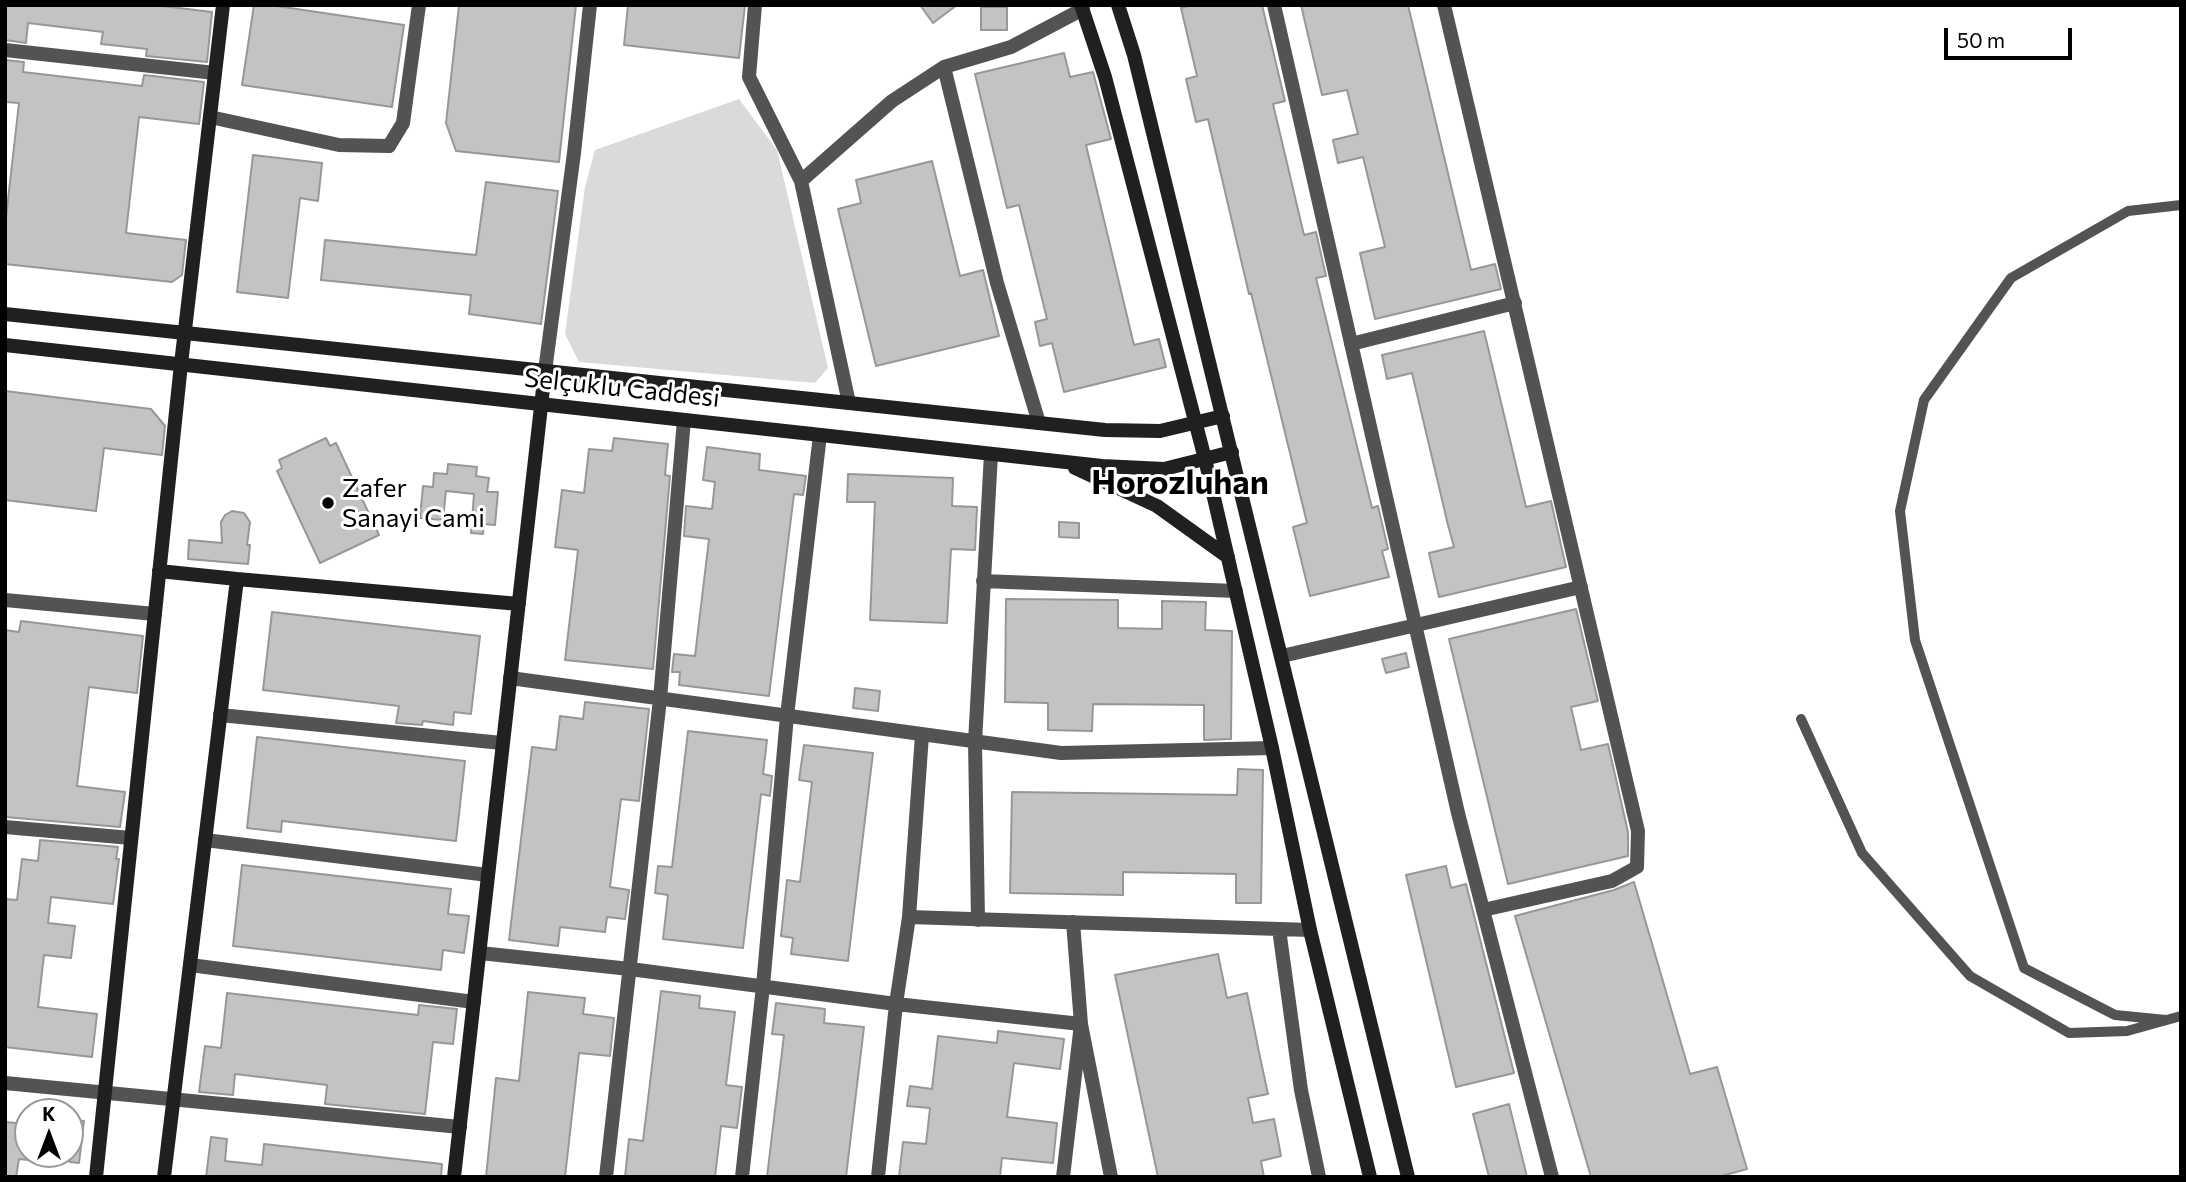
<!DOCTYPE html>
<meta charset="utf-8">
<style>
body{margin:0}
#map{position:relative;width:2186px;height:1182px;overflow:hidden;background:#fff;font-family:Commissioner,sans-serif}
canvas{display:block}
.frame{position:absolute;inset:0;border:7px solid #000;pointer-events:none}
.north{position:absolute;left:14px;top:1098px;width:70px;height:70px;box-sizing:border-box;background:#fff;border:2px solid #999;border-radius:50%;rotate:0deg;font-size:19px;font-weight:700;line-height:28px;text-align:center;color:#000}
.north::after{content:'';display:block;margin:auto;width:24px;height:32px;background:#000;clip-path:polygon(50% 0,100% 100%,50% 72%,0 100%)}
.scale{position:absolute;left:1944px;top:28px;width:128px;height:32px;box-sizing:border-box;border:4px solid #000;border-top:0;padding-left:9px;font-size:21px;line-height:24px;white-space:nowrap;color:#000;-webkit-text-stroke:5px #fff;paint-order:stroke}
</style>
<div id="map">
<canvas width="2186" height="1182"></canvas>
<div class="frame"></div>
<div class="north">K</div>
<div class="scale">50 m</div>
</div>
<script>
const c = document.querySelector('canvas').getContext('2d');
c.lineJoin = 'round';
function fillPath(path, color) { c.fillStyle = color; c.fill(path, 'evenodd'); }
const shape = rows => new Path2D(rows.map(r => 'M' + r).join(''));
function strokePath(path, color, width, dash) { c.strokeStyle = color; c.lineWidth = width; c.lineCap = dash ? 'butt' : 'round'; c.setLineDash(dash || []); c.stroke(path); }
function label(font, color, halo, rows, align = 'center') {
  c.font = font + ' Commissioner,sans-serif'; c.lineWidth = 6; c.setLineDash([]); c.textBaseline = 'middle'; c.strokeStyle = halo; c.fillStyle = color; for (const [text, x, y, turn = 0] of rows) {
    c.save(); c.translate(x, y); c.rotate((+turn || 0) * Math.PI / 180); c.textAlign = isNaN(turn) ? turn : align; if (halo) c.strokeText(text, 0, 0); c.fillText(text, 0, 0); c.restore();
  }
}
const green = shape([
 [739,99,777,150,828,368,815,383,579,362,565,334,585,187,595,150]
]);
const building = shape([
 [5,5,154,5,212,12,207,62,146,56,147,49,101,44,103,32,28,23,26,43,5,40,5,5],
 [254,5,270,5,404,25,392,107,242,85,254,5],
 [459,5,576,5,559,162,456,151,446,123,459,5],
 [628,5,745,5,739,58,624,45,628,5],
 [920,5,957,5,933,23,920,5],
 [1192,5,1262,5,1285,101,1273,104,1304,235,1316,232,1326,276,1316,278,1372,508,1378,506,1388,549,1382,551,1389,577,1310,596,1293,527,1307,523,1251,293,1249,294,1208,119,1196,122,1186,79,1197,76,1181,8,1192,5],
 [1301,5,1408,5,1471,270,1495,264,1501,289,1375,319,1360,253,1385,247,1363,157,1338,163,1333,140,1358,134,1347,90,1322,95,1301,5],
 [981,7,1007,7,1007,30,981,30,981,7],
 [1064,53,1070,77,1093,72,1111,139,1086,145,1134,345,1159,339,1166,367,1064,392,1052,343,1040,346,1035,322,1047,319,1019,205,1007,208,975,74,1064,53],
 [5,60,24,62,23,72,142,86,144,75,204,82,199,124,139,117,126,233,186,240,182,275,172,282,5,264,5,226,19,103,5,102,5,60],
 [253,155,322,163,318,201,300,198,288,298,237,292,253,155],
 [932,161,960,276,983,270,999,336,876,366,838,209,861,203,856,180,932,161],
 [486,182,558,191,541,324,469,314,471,295,321,280,325,240,476,255,486,182],
 [1484,331,1526,507,1551,501,1566,567,1439,597,1429,553,1454,547,1448,525,1412,373,1387,379,1382,355,1484,331],
 [5,391,151,409,165,426,162,455,104,448,96,511,5,500,5,391],
 [326,438,330,446,336,443,379,535,320,563,277,471,282,468,279,460,326,438],
 [614,438,668,444,665,475,670,476,653,669,565,660,578,550,555,547,562,490,584,493,589,449,612,451,614,438],
 [707,447,760,454,759,470,806,476,803,495,794,494,769,696,679,685,680,672,672,672,674,654,695,656,709,539,684,536,686,506,712,509,715,482,703,480,707,447],
 [448,464,477,467,476,476,489,478,487,492,498,492,495,525,484,524,483,534,471,533,474,494,446,491,443,520,420,518,423,486,433,487,434,473,447,474,448,464],
 [848,474,953,478,952,506,977,507,975,550,951,549,947,623,870,620,875,502,847,502,848,474],
 [232,511,244,513,250,522,247,545,250,545,248,564,188,559,189,540,222,543,221,522,225,515,232,511],
 [1059,522,1079,523,1079,538,1059,537,1059,522],
 [1006,599,1118,600,1118,628,1162,629,1162,601,1206,602,1205,630,1232,631,1231,739,1204,740,1204,705,1093,704,1092,731,1048,730,1048,703,1005,702,1006,599],
 [1576,609,1598,701,1571,707,1581,750,1608,744,1628,832,1628,856,1508,884,1449,639,1576,609],
 [272,612,480,636,471,714,454,712,453,725,423,721,422,725,396,723,399,706,263,690,272,612],
 [21,621,143,636,137,693,89,687,77,786,125,792,120,827,5,817,5,630,19,632,21,621],
 [1406,653,1409,667,1386,673,1382,659,1406,653],
 [855,688,880,691,878,711,853,708,855,688],
 [585,702,649,709,639,801,621,799,610,887,629,890,625,919,607,917,605,932,560,927,558,946,509,940,532,747,556,750,560,716,583,719,585,702],
 [688,731,767,740,763,774,772,776,770,796,761,794,743,948,663,939,668,895,655,893,658,866,672,867,688,731],
 [257,737,465,761,456,841,282,821,281,832,247,828,257,737],
 [804,745,873,753,848,961,791,954,793,938,781,936,787,880,800,882,812,782,799,780,804,745],
 [1238,769,1263,770,1261,903,1236,903,1236,874,1123,872,1123,895,1010,893,1012,792,1237,795,1238,769],
 [40,840,118,847,116,859,119,859,113,904,51,897,48,923,75,926,71,958,44,955,38,1007,97,1014,92,1057,5,1047,5,899,17,900,22,859,38,861,40,840],
 [242,865,451,889,448,914,469,916,464,953,443,950,441,970,233,946,242,865],
 [1446,866,1451,888,1466,884,1514,1073,1456,1087,1406,875,1446,866],
 [1634,882,1690,1074,1717,1067,1747,1169,1718,1177,1591,1177,1515,916,1614,890,1634,882],
 [1218,954,1227,998,1247,993,1260,1057,1268,1094,1248,1098,1253,1123,1274,1119,1281,1156,1261,1161,1264,1177,1158,1177,1115,975,1218,954],
 [661,991,700,996,699,1008,735,1012,726,1085,742,1087,737,1128,721,1126,715,1177,625,1177,629,1139,643,1141,661,991],
 [528,992,585,998,583,1014,614,1018,610,1056,579,1053,565,1177,486,1177,496,1078,519,1081,528,992],
 [227,993,418,1015,419,1005,457,1009,453,1044,433,1042,425,1114,325,1104,327,1085,235,1074,233,1095,199,1092,205,1046,221,1048,227,993],
 [776,1003,825,1009,824,1023,864,1027,846,1177,767,1177,784,1035,772,1034,776,1003],
 [998,1031,1064,1039,1060,1069,1014,1063,1007,1117,1057,1123,1053,1163,1002,1158,1000,1177,899,1177,903,1142,926,1144,930,1108,907,1106,910,1086,932,1089,938,1036,997,1043,998,1031],
 [1509,1104,1527,1177,1489,1177,1473,1114,1509,1104],
 [70,1119,84,1121,79,1163,70,1162,70,1119],
 [5,1122,28,1124,28,1160,19,1159,16,1177,5,1177,5,1122],
 [211,1137,227,1139,225,1161,262,1165,264,1144,442,1164,441,1177,206,1177,211,1137]
]);
const lane = shape([
 [1801,719,1862,853,1970,976,2069,1033,2127,1031,2181,1016],
 [2166,1020,2115,1015,2024,968,1915,640,1900,511,1924,400,2011,278,2128,211,2181,205]
]);
const street = shape([
 [755,5,749,77,801,181,849,403],
 [1274,5,1458,813,1552,1177],
 [1444,5,1638,831,1637,867,1612,881,1483,910],
 [5,50,215,73],
 [944,67,997,283,1039,423],
 [210,117,339,145,389,146,403,123,419,5],
 [801,181,892,101,944,67,1011,47,1083,9],
 [1351,344,1515,303],
 [545,371,574,153,590,5],
 [983,581,1236,591],
 [5,600,155,614],
 [1282,656,1581,587],
 [510,678,1061,753,1272,748],
 [220,715,502,743],
 [5,827,131,838],
 [205,840,488,875],
 [909,917,1310,930],
 [978,920,975,742,991,454],
 [1073,922,1081,1024,1111,1177],
 [1279,929,1301,1090,1319,1177],
 [480,953,630,969,896,1004,1081,1024,1063,1177],
 [190,965,474,1002],
 [5,1083,460,1127],
 [606,1177,660,699,684,420],
 [742,1177,763,986,787,716,820,435],
 [878,1177,896,1004,909,917,922,735]
]);
const secondary = shape([
 [1081,5,1105,77,1205,459,1272,748,1310,930,1370,1177],
 [1118,5,1134,55,1408,1177],
 [5,314,1105,430,1160,431,1223,416],
 [5,345,1102,466,1164,469,1232,452],
 [1075,468,1157,506,1228,557],
 [159,571,237,579],
 [96,1177,181,364,223,5],
 [164,1177,237,579,519,604],
 [454,1177,545,371]
]);
const markers = [
 [328,503,7,"#000"]
];
const streetNames = [
 ["Selçuklu Caddesi",622,388,6]
];
const poiNames = [
 ["Zafer",342,488],
 ["Sanayi Cami",342,518]
];
const districtNames = [
 ["Horozluhan",1180,483]
];
fillPath(green, '#dadada');
fillPath(building, '#c3c3c3');
strokePath(building, '#979797', 2);
strokePath(lane, '#535353', 10);
strokePath(street, '#535353', 14);
strokePath(secondary, '#202020', 14);
for (const [x, y, r, color] of markers) { const dot = new Path2D(); dot.arc(x, y, r, 0, 2 * Math.PI); c.fillStyle = color; c.fill(dot); strokePath(dot, '#fff', 2.5); }
label('26px', '#000', '#fff', streetNames);
label('26px', '#000', '#fff', poiNames, 'left');
label('bold 33px', '#000', '#fff', districtNames);
</script>
